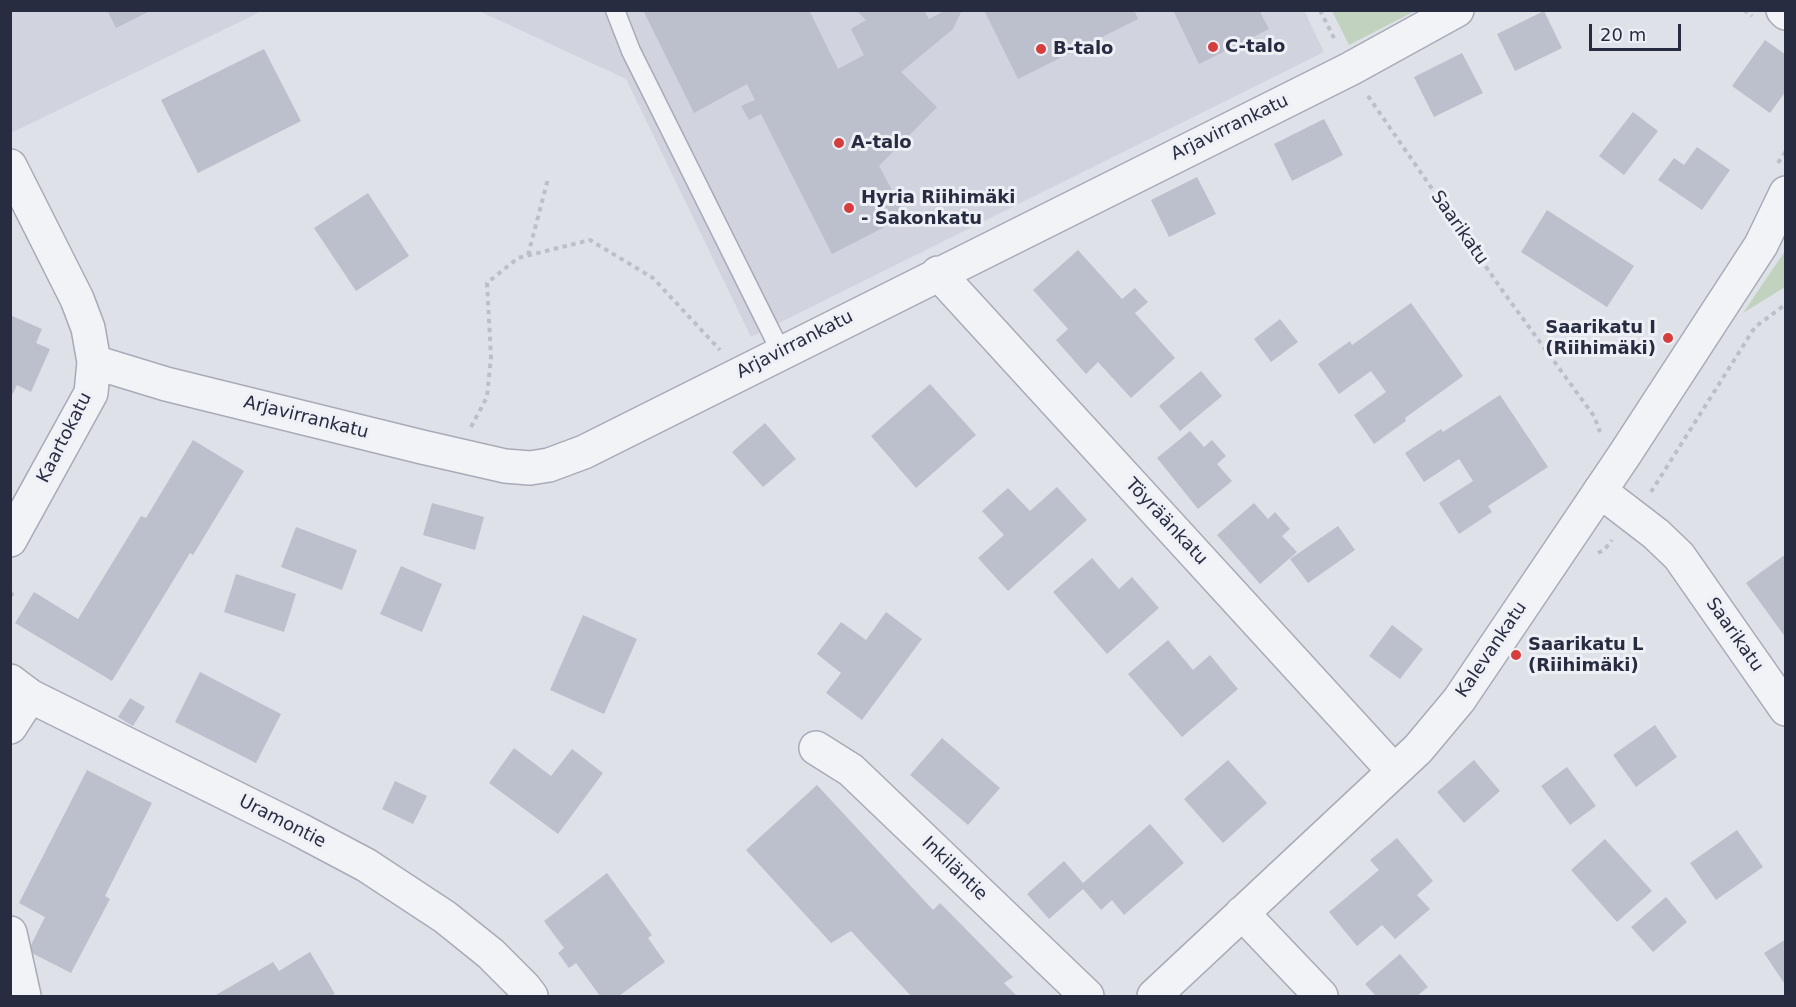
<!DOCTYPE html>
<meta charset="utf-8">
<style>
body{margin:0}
#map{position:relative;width:1796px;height:1007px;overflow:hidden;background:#dfe1e9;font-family:"DejaVu Sans",sans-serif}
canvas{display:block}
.frame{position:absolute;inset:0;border:12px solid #272c41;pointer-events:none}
.scale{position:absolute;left:1589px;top:24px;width:92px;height:27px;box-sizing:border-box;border:3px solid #272c41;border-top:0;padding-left:8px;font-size:18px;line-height:21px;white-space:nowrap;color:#272c41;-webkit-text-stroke:4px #eef0f6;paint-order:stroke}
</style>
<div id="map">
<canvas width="1796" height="1007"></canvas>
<div class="frame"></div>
<div class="scale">20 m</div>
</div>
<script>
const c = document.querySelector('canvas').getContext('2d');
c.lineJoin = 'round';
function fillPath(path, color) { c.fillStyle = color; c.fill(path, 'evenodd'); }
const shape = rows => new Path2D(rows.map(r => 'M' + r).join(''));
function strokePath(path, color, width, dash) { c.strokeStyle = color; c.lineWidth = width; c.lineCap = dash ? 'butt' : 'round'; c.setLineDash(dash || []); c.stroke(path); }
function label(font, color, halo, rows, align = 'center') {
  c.font = font + ' "DejaVu Sans",sans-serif'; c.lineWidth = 6; c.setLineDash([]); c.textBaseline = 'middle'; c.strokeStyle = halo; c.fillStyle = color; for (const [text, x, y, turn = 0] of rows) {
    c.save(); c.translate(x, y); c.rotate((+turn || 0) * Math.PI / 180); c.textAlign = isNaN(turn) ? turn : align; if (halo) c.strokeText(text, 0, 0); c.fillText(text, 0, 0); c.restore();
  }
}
const built = shape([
 [1304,10,1324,52,751,337,626,79,479,11],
 [11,11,262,11,11,133]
]);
const green = shape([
 [1332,11,1415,11,1349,45],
 [1785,251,1785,287,1743,313]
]);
const building = shape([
 [107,10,152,10,116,28],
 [643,10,809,10,838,69,864,55,851,29,866,20,856,10,924,10,929,19,946,10,962,10,953,29,901,72,937,107,879,166,906,216,832,254,761,114,749,120,741,106,755,100,747,84,694,113],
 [984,10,1134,10,1138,19,1018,79],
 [1173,10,1259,10,1269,29,1199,64],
 [1544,11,1562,48,1515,71,1497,34],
 [1765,40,1786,55,1786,91,1770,113,1732,86],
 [264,49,301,121,198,173,161,100],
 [1462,53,1483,93,1434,117,1414,77],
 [1633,112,1658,131,1624,175,1599,156],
 [1324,119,1343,155,1292,181,1274,144],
 [1697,147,1730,170,1702,210,1658,180,1674,158,1684,165],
 [1197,177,1216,214,1169,237,1151,200],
 [368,193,409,256,356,291,314,228],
 [1547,210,1634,266,1607,307,1521,252],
 [1078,250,1122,299,1135,288,1148,302,1135,313,1175,358,1131,398,1098,362,1086,374,1056,340,1068,329,1033,290],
 [1411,303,1463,376,1405,418,1406,421,1374,444,1354,415,1386,392,1371,371,1339,394,1318,364,1350,341,1352,345],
 [10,315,42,329,36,343,50,349,31,392,17,385,10,399],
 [1280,319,1298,342,1271,362,1254,339],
 [1201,371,1222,396,1180,431,1159,406],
 [930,384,976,435,916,488,871,436],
 [1500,395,1548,467,1488,506,1492,512,1459,534,1439,503,1473,481,1459,459,1424,482,1405,453,1441,429,1443,432],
 [765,423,796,459,763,487,732,452],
 [1190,431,1204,447,1212,440,1226,456,1217,464,1232,481,1198,509,1157,458],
 [193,440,244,471,193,555,190,553,112,681,15,623,34,592,78,619,141,516,146,518],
 [1057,487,1087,520,1008,591,978,558,1004,535,982,511,1008,488,1030,511],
 [432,503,484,517,475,550,423,535],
 [1254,503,1268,519,1275,512,1290,529,1282,536,1297,552,1260,584,1217,535],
 [1338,526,1355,550,1308,583,1290,559],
 [296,527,357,550,342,590,281,567],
 [1786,554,1786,638,1746,583],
 [1092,558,1119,589,1132,577,1159,608,1107,654,1053,592],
 [401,566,442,584,422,632,380,614],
 [236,574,296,594,284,632,224,612],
 [886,612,922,639,862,720,826,693,841,673,817,654,841,622,866,640],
 [583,615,637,639,604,714,550,690],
 [1392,625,1423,649,1400,679,1369,656],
 [1168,640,1193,670,1210,655,1238,689,1182,737,1128,674],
 [200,672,281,714,256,763,175,722],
 [130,698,145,707,133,726,118,717],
 [1655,725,1677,757,1636,787,1613,755],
 [942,738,1000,788,968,825,910,775],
 [514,748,551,776,572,749,603,773,558,834,489,783],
 [1228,760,1267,803,1223,843,1184,799],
 [1474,760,1500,791,1464,823,1437,792],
 [1567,767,1596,806,1570,825,1541,786],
 [87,770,152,803,105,896,110,899,71,973,28,951,45,917,19,903],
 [395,781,427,796,413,824,382,809],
 [817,785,933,910,940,903,1013,977,1004,983,1017,996,911,996,851,931,831,943,746,850],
 [1150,824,1184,863,1124,915,1112,900,1101,910,1083,889,1049,919,1027,894,1064,861,1083,883],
 [1737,830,1763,867,1716,900,1690,863],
 [1397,838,1433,881,1417,895,1430,909,1395,939,1382,925,1357,946,1329,912,1379,870,1370,860],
 [1605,839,1652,891,1617,922,1571,870],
 [607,873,652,935,648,938,665,962,619,996,600,996,576,963,569,968,558,953,564,948,544,921],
 [1666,897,1687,922,1653,952,1631,927],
 [1786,939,1786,986,1764,953],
 [310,952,335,994,330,996,214,996,273,962,279,971],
 [1400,954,1428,987,1417,996,1376,996,1365,984]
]);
const path = shape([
 [1320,10,1335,40],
 [1744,10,1752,16],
 [1368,96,1502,290,1594,416,1600,432],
 [1778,163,1786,151],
 [528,255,548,179],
 [471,427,487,397,491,357,487,283,518,258,590,240,653,278,720,350],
 [1651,492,1755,327,1786,304],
 [1598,553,1604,550,1612,540],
 [10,593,12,594,10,596]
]);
const service = shape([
 [615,10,631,51,781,352]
]);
const minor = shape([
 [10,166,77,299,88,328,94,362,91,393,10,540],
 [938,273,1394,771],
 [94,362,166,384,422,447,505,466,530,468,549,465,584,452,1350,69,1457,10],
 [1600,491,1656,534,1679,556,1786,709],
 [10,681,30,696,298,829,366,865,445,917,491,954,524,987,531,996],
 [10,727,30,696],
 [816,748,851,770,1087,996],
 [10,933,24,996]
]);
const tertiary = shape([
 [1783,10,1786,13],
 [1242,913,1321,996],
 [1154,996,1418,749,1459,700,1625,454,1761,245,1786,193]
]);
const markers = [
 [1213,47,6,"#d53e3d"],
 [1041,49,6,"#d53e3d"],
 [839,143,6,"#d53e3d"],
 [849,208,6,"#d53e3d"],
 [1668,338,6,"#d53e3d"],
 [1516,655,6,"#d53e3d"]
];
const poiNames = [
 ["C-talo",1225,47],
 ["B-talo",1053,49],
 ["A-talo",851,143],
 ["Hyria Riihimäki",861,198],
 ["- Sakonkatu",861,219],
 ["Saarikatu I",1656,328,"right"],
 ["(Riihimäki)",1656,349,"right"],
 ["Saarikatu L",1528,645],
 ["(Riihimäki)",1528,666]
];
const streetNames = [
 ["Arjavirrankatu",1230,128,-26],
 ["Saarikatu",1459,228,55],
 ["Arjavirrankatu",795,345,-27],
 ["Arjavirrankatu",306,418,14],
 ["Kaartokatu",65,438,-63],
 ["Töyräänkatu",1166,522,47],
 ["Saarikatu",1734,635,55],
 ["Kalevankatu",1492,650,-56],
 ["Uramontie",282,822,27],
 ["Inkiläntie",954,869,44]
];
fillPath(built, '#d1d3de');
fillPath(green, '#c1d3bf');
fillPath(building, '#bcbfcc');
strokePath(service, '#a8abb7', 21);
strokePath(minor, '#a8abb7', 36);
strokePath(tertiary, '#a8abb7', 36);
strokePath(path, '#bdbfc8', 4, [4.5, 4.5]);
strokePath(service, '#f2f3f7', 18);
strokePath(minor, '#f2f3f7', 33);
strokePath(tertiary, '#f2f3f7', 33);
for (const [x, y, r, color] of markers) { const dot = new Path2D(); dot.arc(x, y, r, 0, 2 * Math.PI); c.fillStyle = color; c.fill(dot); strokePath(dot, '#eef0f6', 2); }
label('bold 18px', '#272c41', '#eef0f6', poiNames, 'left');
label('18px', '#272c41', '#eef0f6', streetNames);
</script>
